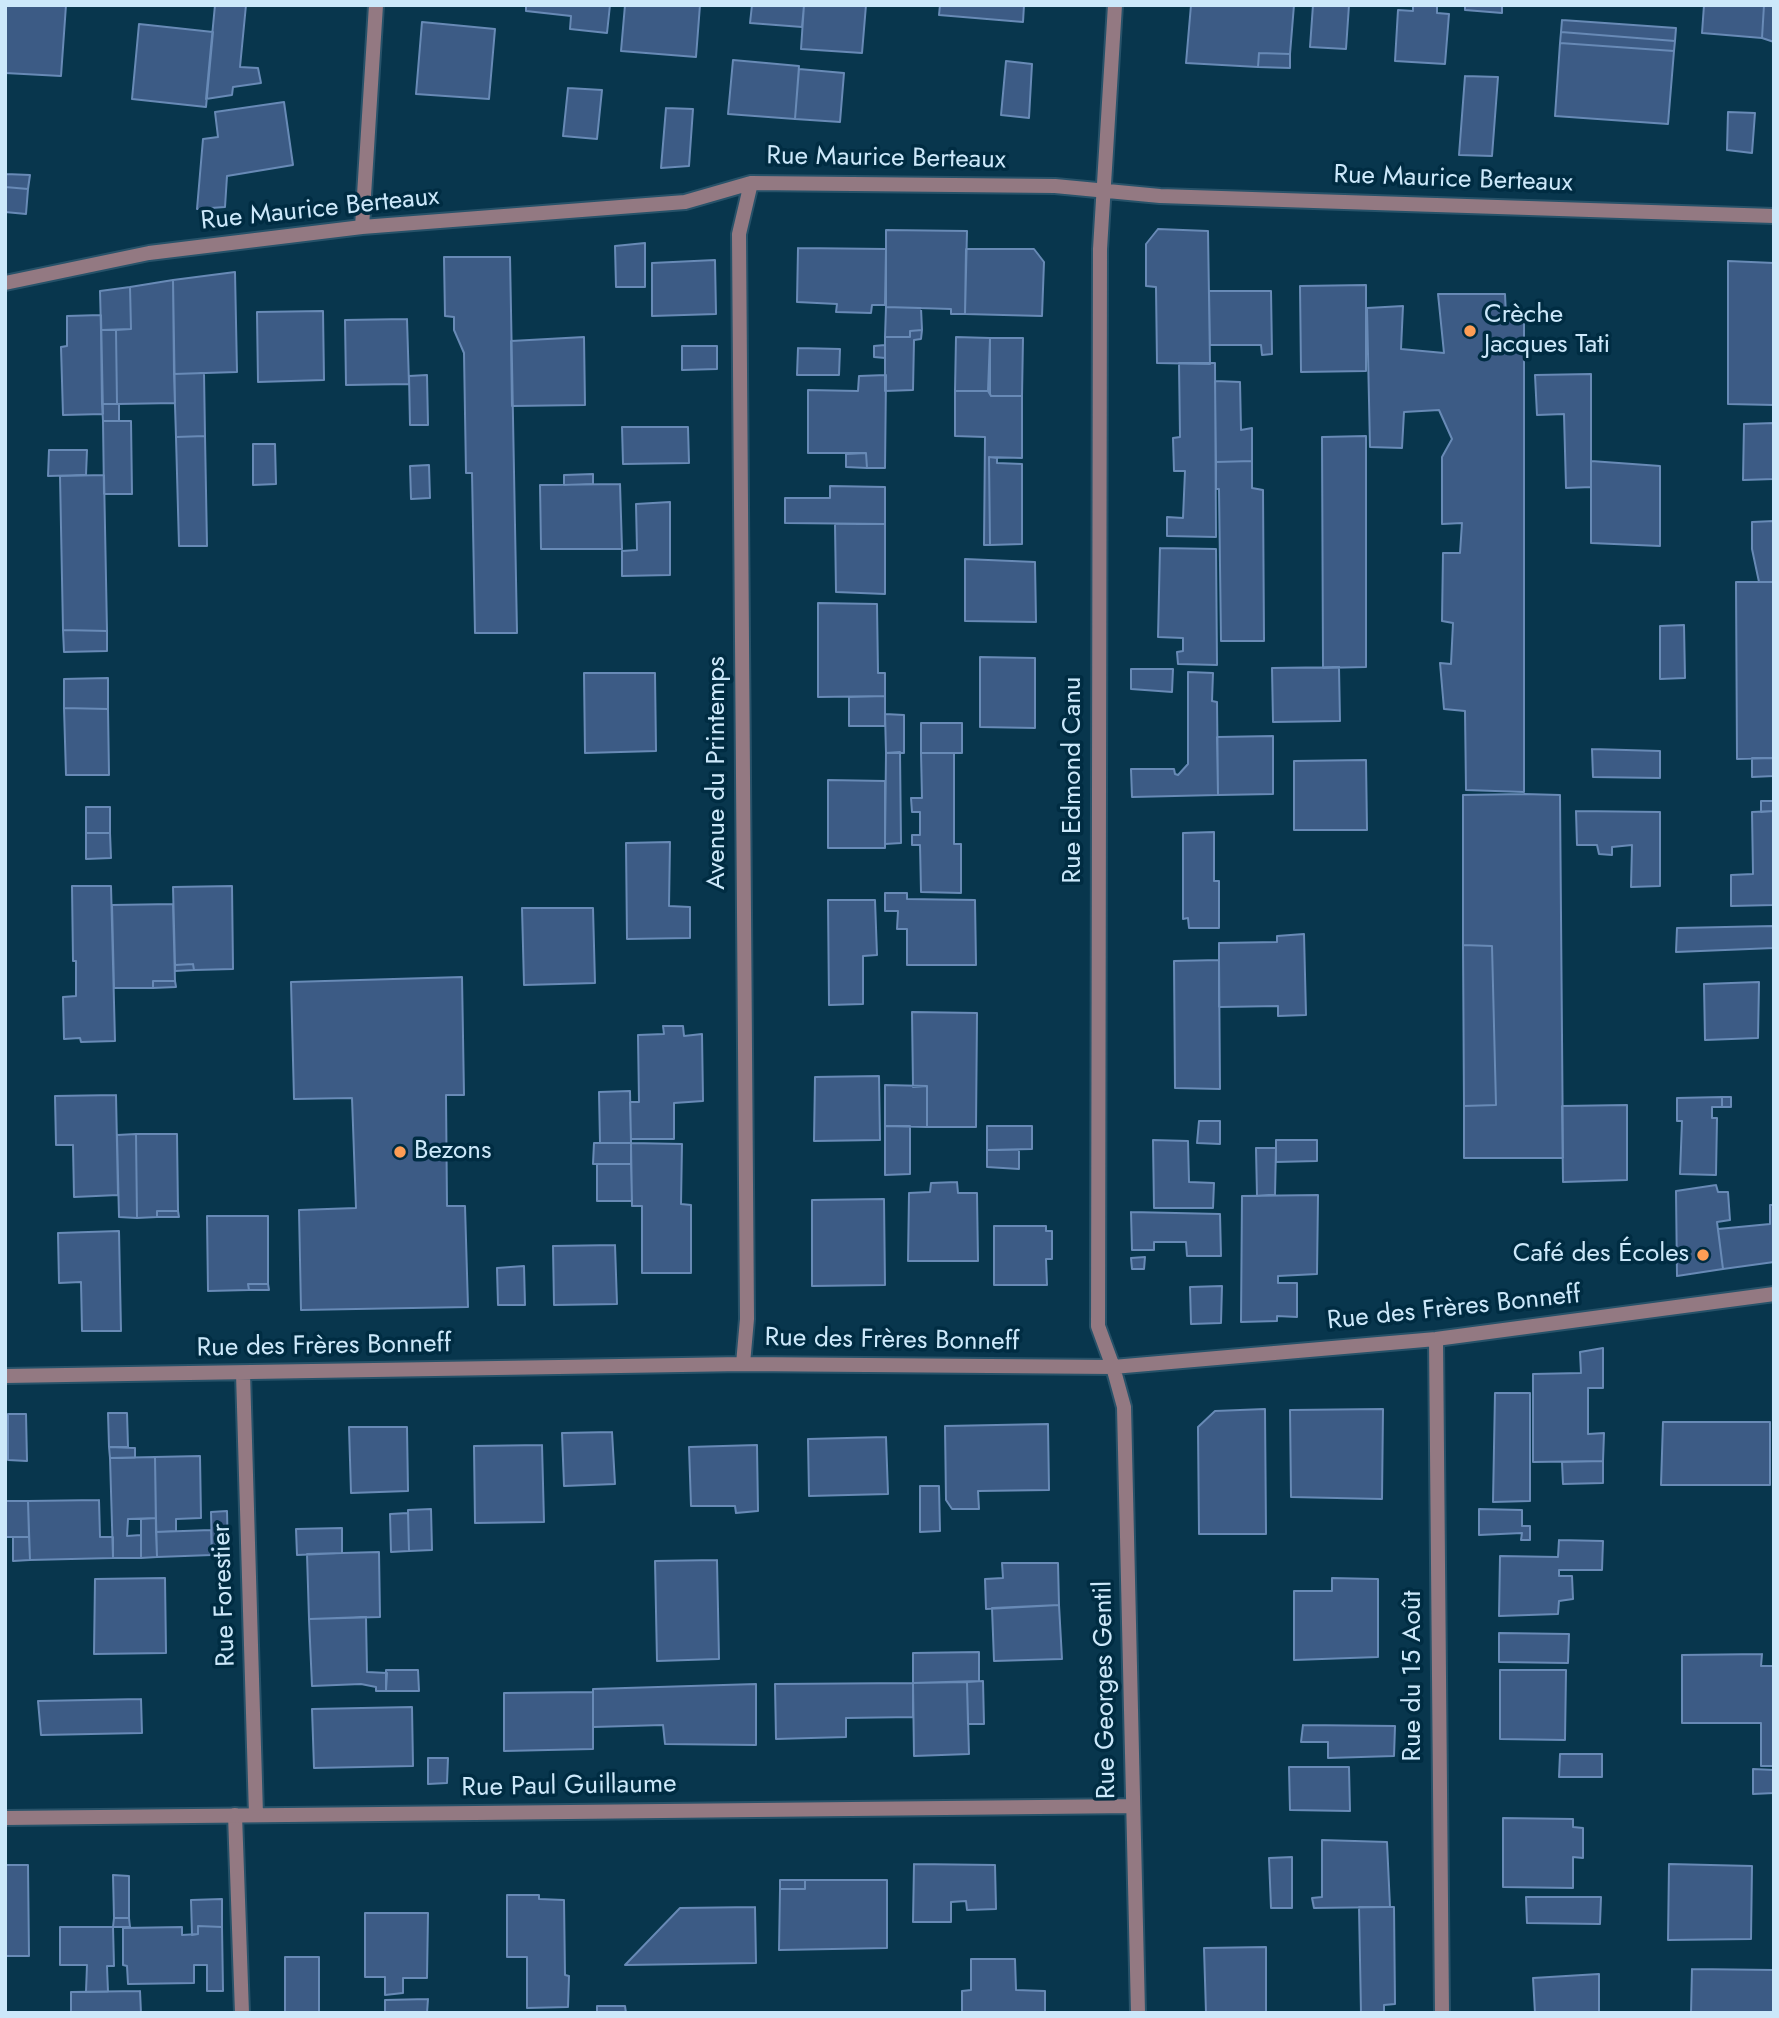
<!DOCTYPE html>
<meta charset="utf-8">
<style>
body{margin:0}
#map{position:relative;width:1779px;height:2018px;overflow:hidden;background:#08364d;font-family:Jost,sans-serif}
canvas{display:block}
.frame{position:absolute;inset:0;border:7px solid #cce8fa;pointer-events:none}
</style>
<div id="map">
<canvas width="1779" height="2018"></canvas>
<div class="frame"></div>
</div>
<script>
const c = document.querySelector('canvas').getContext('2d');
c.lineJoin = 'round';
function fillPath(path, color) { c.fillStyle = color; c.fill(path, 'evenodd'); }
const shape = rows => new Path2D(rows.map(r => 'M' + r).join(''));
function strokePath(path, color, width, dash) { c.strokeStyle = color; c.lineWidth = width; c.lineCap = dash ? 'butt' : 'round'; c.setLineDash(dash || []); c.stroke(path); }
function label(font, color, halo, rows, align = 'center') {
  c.font = font + ' Jost,sans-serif'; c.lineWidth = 7; c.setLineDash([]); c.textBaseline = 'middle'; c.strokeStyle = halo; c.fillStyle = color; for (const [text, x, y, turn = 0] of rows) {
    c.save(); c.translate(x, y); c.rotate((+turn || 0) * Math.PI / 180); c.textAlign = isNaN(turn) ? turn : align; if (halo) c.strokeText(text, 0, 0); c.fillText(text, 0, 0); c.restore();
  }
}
const building = shape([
 [5,5,66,5,61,76,5,73,5,5],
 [215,5,246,5,240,67,258,68,261,83,233,87,232,95,206,99,215,5],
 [526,5,610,5,607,33,570,29,571,16,526,11,526,5],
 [625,5,700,5,696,57,621,51,625,5],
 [752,5,804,5,802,27,750,23,752,5],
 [804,5,866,5,862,53,801,49,804,5],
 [940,5,1024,5,1023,22,939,15,940,5],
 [1191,5,1294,5,1290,54,1259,53,1258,67,1186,63,1191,5],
 [1313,5,1349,5,1346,49,1310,47,1313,5],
 [1413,5,1437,5,1437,13,1449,14,1445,64,1395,61,1398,10,1413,11,1413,5],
 [1465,5,1502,5,1502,13,1465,10,1465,5],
 [1704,5,1764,5,1762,38,1702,33,1704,5],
 [1764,5,1774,5,1774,42,1762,38,1764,5],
 [1562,20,1676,28,1675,41,1561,32,1562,20],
 [422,22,495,29,489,99,416,94,422,22],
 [139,24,213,32,206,107,132,99,139,24],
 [1561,32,1675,41,1674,51,1560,43,1561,32],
 [1560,43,1674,51,1668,124,1555,116,1560,43],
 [1259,53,1290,54,1290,68,1258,67,1259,53],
 [733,60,799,66,795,119,728,114,733,60],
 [1006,61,1032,64,1029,118,1001,115,1006,61],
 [799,69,844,73,840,122,795,119,799,69],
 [1465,76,1498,77,1492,156,1459,155,1465,76],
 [568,88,602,90,597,139,563,136,568,88],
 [284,102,293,165,227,176,225,207,197,209,203,139,218,137,215,112,284,102],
 [666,108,693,109,689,166,661,168,666,108],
 [1728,112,1755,113,1752,153,1727,150,1728,112],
 [6,174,30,175,28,189,5,187,6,174],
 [5,187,28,189,26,214,5,212,5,187],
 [1158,229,1208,231,1210,364,1157,363,1156,287,1146,286,1146,244,1158,229],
 [886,230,967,231,965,314,951,314,951,309,886,307,886,230],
 [645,243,645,287,616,287,615,246,645,243],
 [798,248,886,249,885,305,872,305,871,313,836,312,837,304,797,302,798,248],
 [966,249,1034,249,1044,262,1042,316,965,314,966,249],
 [444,257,510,257,517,633,475,633,472,473,466,473,464,353,454,330,454,317,445,316,444,257],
 [715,260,716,314,652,316,652,263,715,260],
 [1728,261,1774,263,1774,405,1728,404,1728,261],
 [235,272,237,372,174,374,173,280,235,272],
 [173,280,175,403,117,404,116,330,131,329,130,287,173,280],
 [1366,285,1366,371,1301,372,1300,286,1366,285],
 [130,287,131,329,101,330,100,291,130,287],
 [1209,291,1271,291,1272,354,1262,355,1261,345,1210,345,1209,291],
 [1438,294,1505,294,1506,316,1524,319,1524,792,1466,790,1465,711,1444,709,1440,663,1451,664,1453,623,1442,621,1443,553,1460,553,1462,523,1442,524,1442,457,1452,439,1439,410,1404,412,1402,448,1370,447,1367,308,1403,306,1401,349,1444,353,1438,294],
 [886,307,921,308,922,330,910,331,910,337,885,337,886,307],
 [323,311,324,380,258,382,257,312,323,311],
 [101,315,103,414,63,415,61,347,67,346,67,316,101,315],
 [407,319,409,384,346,385,345,320,407,319],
 [101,330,116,330,117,404,102,404,101,330],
 [922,330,921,339,914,340,913,390,885,391,885,337,910,337,910,331,922,330],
 [584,337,585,405,512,406,511,341,584,337],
 [956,337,990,338,988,391,955,391,956,337],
 [990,338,1023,338,1022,396,991,396,990,394,990,338],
 [885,345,885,358,874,357,874,346,885,345],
 [682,346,717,346,717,369,682,370,682,346],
 [798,348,840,349,839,375,797,375,798,348],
 [1179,363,1215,363,1216,537,1167,536,1167,517,1183,518,1185,471,1174,471,1173,438,1180,437,1179,363],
 [204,373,205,436,176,437,174,374,204,373],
 [1591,374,1591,487,1566,488,1564,414,1537,415,1535,375,1591,374],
 [427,375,428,425,410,425,409,376,427,375],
 [886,375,885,468,867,468,866,453,808,453,808,390,858,391,859,376,886,375],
 [1215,381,1240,382,1241,430,1252,428,1252,461,1216,462,1215,381],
 [955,391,988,391,991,396,1022,396,1022,458,989,457,990,545,984,545,985,437,955,436,955,391],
 [102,404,119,404,119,421,103,421,102,404],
 [103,421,131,421,132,494,104,494,103,421],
 [1774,423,1774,479,1743,480,1744,424,1774,423],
 [622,427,688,427,689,463,623,464,622,427],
 [205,436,207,546,179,546,176,437,205,436],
 [1366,436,1366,667,1323,668,1322,437,1366,436],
 [253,444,275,444,276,484,253,485,253,444],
 [49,450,87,450,86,475,48,476,49,450],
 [866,453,867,468,846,467,846,454,866,453],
 [989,457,997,458,997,463,1022,464,1022,544,990,545,989,457],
 [1252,461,1252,488,1263,490,1264,641,1221,641,1219,489,1216,489,1216,462,1252,461],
 [1591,461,1660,466,1660,546,1591,543,1591,461],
 [429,465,430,498,411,499,410,466,429,465],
 [593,474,593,484,564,485,564,475,593,474],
 [104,475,107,631,63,630,60,476,104,475],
 [620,484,622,549,541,549,540,485,620,484],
 [830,486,885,487,885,524,785,523,785,498,830,498,830,486],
 [670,502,670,575,622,576,622,551,637,550,636,504,670,502],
 [1774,521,1774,582,1759,582,1752,549,1752,522,1774,521],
 [835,524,885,524,885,594,836,592,835,524],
 [1160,548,1216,549,1217,665,1178,664,1177,652,1183,651,1183,638,1158,637,1160,548],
 [965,559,1035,562,1036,622,965,621,965,559],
 [1736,582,1774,582,1774,758,1737,759,1736,582],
 [818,603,877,604,878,673,885,673,885,696,818,697,818,603],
 [1684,625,1685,678,1660,679,1660,626,1684,625],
 [63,630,107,631,107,651,64,652,63,630],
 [980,657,1035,658,1035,728,980,727,980,657],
 [1339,667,1340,721,1273,722,1272,668,1339,667],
 [1131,669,1173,669,1172,692,1131,689,1131,669],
 [1188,672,1213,673,1212,701,1217,702,1218,795,1132,797,1131,769,1174,769,1175,774,1178,775,1188,764,1188,672],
 [584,673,655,673,656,751,585,753,584,673],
 [108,678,108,709,64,708,64,679,108,678],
 [885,696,885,726,849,726,849,697,885,696],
 [64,708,108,709,109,775,66,775,64,708],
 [885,714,904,715,904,753,886,753,885,714],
 [921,723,962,723,962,753,921,753,921,723],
 [1273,736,1273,794,1218,795,1217,737,1273,736],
 [1592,749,1660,751,1660,778,1593,777,1592,749],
 [900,752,901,843,885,844,886,753,900,752],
 [921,753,954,753,954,844,961,844,961,893,921,892,920,845,912,845,912,835,920,835,920,812,912,812,911,798,922,798,921,753],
 [1752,758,1774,758,1774,776,1752,777,1752,758],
 [1366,760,1367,830,1294,830,1294,761,1366,760],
 [828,780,885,781,885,848,828,848,828,780],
 [1524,794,1560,795,1563,1158,1464,1158,1464,1106,1496,1105,1492,946,1463,945,1463,795,1524,794],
 [1761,801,1774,801,1774,811,1761,812,1761,801],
 [86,807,110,807,110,833,86,833,86,807],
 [1576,811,1660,812,1660,886,1631,887,1632,845,1612,847,1612,855,1599,854,1597,845,1577,845,1576,811],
 [1774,811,1774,905,1731,906,1731,875,1753,874,1752,812,1774,811],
 [1214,832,1214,881,1219,881,1219,928,1189,928,1188,918,1183,919,1183,833,1214,832],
 [86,833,110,833,111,858,86,859,86,833],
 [670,842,669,906,690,907,690,938,627,939,626,843,670,842],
 [72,886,111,886,115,1041,81,1042,80,1038,64,1039,63,997,76,996,76,961,73,961,72,886],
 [232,886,233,969,194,970,193,964,175,965,173,887,232,886],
 [885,893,907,893,907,899,975,900,976,965,907,965,907,929,897,929,898,911,885,911,885,893],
 [828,900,875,900,877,955,863,956,863,1004,829,1005,828,900],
 [173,904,175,981,153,981,153,988,114,988,112,905,173,904],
 [522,908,593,908,595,983,524,985,522,908],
 [1774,926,1774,948,1676,952,1677,928,1774,926],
 [1304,934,1306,1015,1278,1016,1278,1006,1219,1007,1219,943,1277,942,1277,936,1304,934],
 [1463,945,1492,946,1496,1105,1464,1106,1463,945],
 [1219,960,1220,1089,1175,1088,1174,961,1219,960],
 [193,964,194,970,175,971,175,965,193,964],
 [462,977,464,1095,446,1095,447,1206,465,1206,468,1307,301,1310,299,1210,356,1208,352,1098,294,1099,291,982,462,977],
 [153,981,175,981,176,987,153,988,153,981],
 [1759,982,1758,1038,1705,1040,1704,984,1759,982],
 [912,1012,977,1013,976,1127,927,1127,927,1086,913,1087,912,1012],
 [663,1026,683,1026,684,1036,702,1034,703,1101,674,1103,674,1139,631,1139,630,1102,639,1102,638,1035,664,1034,663,1026],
 [879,1076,880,1140,814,1141,815,1077,879,1076],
 [885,1085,927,1086,927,1127,885,1126,885,1085],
 [630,1091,631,1143,600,1143,599,1092,630,1091],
 [116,1095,118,1195,74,1197,73,1145,56,1145,55,1096,116,1095],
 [1722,1097,1722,1107,1712,1107,1712,1118,1717,1118,1716,1175,1680,1174,1682,1121,1677,1121,1677,1098,1722,1097],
 [1722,1097,1731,1097,1731,1107,1722,1107,1722,1097],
 [1627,1105,1627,1180,1563,1182,1562,1106,1627,1105],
 [1199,1121,1220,1121,1220,1144,1197,1143,1199,1121],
 [885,1126,910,1126,910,1174,885,1175,885,1126],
 [987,1126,1032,1126,1032,1149,987,1150,987,1126],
 [136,1134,137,1218,119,1217,117,1135,136,1134],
 [136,1134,177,1134,178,1211,157,1211,157,1217,137,1218,136,1134],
 [1153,1140,1188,1141,1189,1182,1214,1183,1213,1208,1154,1208,1153,1140],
 [1276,1140,1317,1140,1317,1161,1276,1162,1276,1140],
 [594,1143,631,1143,631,1164,593,1164,594,1143],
 [631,1143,682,1144,681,1204,691,1205,691,1273,642,1273,642,1206,632,1206,631,1143],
 [1256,1148,1276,1148,1275,1195,1257,1196,1256,1148],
 [987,1150,1019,1150,1019,1169,987,1167,987,1150],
 [597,1164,631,1164,632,1201,597,1201,597,1164],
 [957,1182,958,1193,977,1193,978,1261,908,1261,909,1193,930,1192,931,1183,957,1182],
 [1716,1185,1718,1192,1728,1192,1730,1220,1717,1222,1723,1269,1677,1276,1676,1191,1716,1185],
 [1318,1195,1317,1274,1278,1276,1278,1283,1297,1283,1297,1317,1277,1316,1277,1321,1241,1322,1242,1196,1318,1195],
 [884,1199,885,1285,812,1286,812,1200,884,1199],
 [1770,1205,1774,1205,1774,1262,1723,1269,1718,1229,1770,1224,1770,1205],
 [157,1211,178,1211,179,1217,157,1217,157,1211],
 [1131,1212,1220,1214,1221,1256,1187,1256,1186,1242,1154,1242,1154,1250,1132,1250,1131,1212],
 [207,1216,268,1216,268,1284,248,1284,249,1290,208,1291,207,1216],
 [994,1226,1046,1226,1046,1231,1052,1231,1052,1259,1046,1259,1047,1285,994,1285,994,1226],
 [119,1231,121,1331,82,1331,81,1282,59,1283,58,1233,119,1231],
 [615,1245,617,1304,554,1305,553,1246,615,1245],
 [1145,1257,1144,1269,1132,1269,1131,1258,1145,1257],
 [524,1266,525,1305,498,1305,497,1268,524,1266],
 [248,1284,268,1284,269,1290,249,1290,248,1284],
 [1222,1286,1221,1323,1191,1324,1190,1287,1222,1286],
 [1603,1348,1603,1388,1588,1388,1588,1434,1604,1433,1603,1461,1533,1462,1533,1374,1581,1373,1580,1352,1603,1348],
 [1495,1393,1530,1393,1530,1501,1493,1502,1495,1393],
 [1265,1409,1266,1534,1199,1534,1198,1427,1215,1411,1265,1409],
 [1383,1409,1382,1499,1291,1497,1290,1410,1383,1409],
 [108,1413,127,1413,128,1447,109,1447,108,1413],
 [8,1414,26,1414,27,1461,8,1460,8,1414],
 [1663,1422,1770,1422,1770,1485,1661,1485,1663,1422],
 [1048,1424,1049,1490,978,1491,979,1509,952,1509,946,1500,945,1426,1048,1424],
 [349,1427,407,1427,408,1491,351,1493,349,1427],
 [612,1432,615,1484,564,1486,562,1433,612,1432],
 [886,1437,888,1494,809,1496,808,1439,886,1437],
 [542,1445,544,1522,475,1523,474,1446,542,1445],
 [757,1445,758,1511,736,1513,735,1506,691,1506,689,1447,757,1445],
 [109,1447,135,1448,135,1458,110,1458,109,1447],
 [200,1456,201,1518,176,1519,176,1531,156,1532,155,1457,200,1456],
 [155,1457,156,1518,128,1519,127,1536,141,1535,141,1558,113,1558,110,1458,155,1457],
 [1603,1461,1603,1483,1563,1484,1562,1462,1603,1461],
 [920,1486,939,1486,940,1531,920,1532,920,1486],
 [99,1500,100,1537,113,1537,113,1558,30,1560,28,1501,99,1500],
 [5,1501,28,1501,29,1537,5,1537,5,1501],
 [431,1509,432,1550,409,1551,408,1510,431,1509],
 [1479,1509,1522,1510,1522,1526,1530,1526,1530,1540,1521,1540,1522,1533,1479,1535,1479,1509],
 [227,1511,228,1555,212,1555,211,1512,227,1511],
 [408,1513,409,1551,391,1552,390,1514,408,1513],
 [156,1518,157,1557,141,1558,141,1519,156,1518],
 [342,1528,342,1553,297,1555,296,1529,342,1528],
 [211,1530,212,1555,157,1557,156,1532,211,1530],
 [13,1537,29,1537,30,1560,13,1561,13,1537],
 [1559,1540,1603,1541,1602,1570,1559,1570,1559,1576,1572,1576,1573,1599,1559,1601,1558,1614,1499,1616,1500,1556,1558,1557,1559,1540],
 [379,1552,380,1617,309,1619,307,1554,379,1552],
 [717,1560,719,1659,657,1661,655,1561,717,1560],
 [1002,1563,1058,1563,1059,1605,986,1609,985,1579,1003,1578,1002,1563],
 [165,1578,166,1653,94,1654,95,1579,165,1578],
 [1332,1578,1378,1579,1378,1657,1294,1660,1294,1591,1332,1591,1332,1578],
 [1059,1605,1062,1659,994,1661,992,1608,1059,1605],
 [366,1617,367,1672,387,1673,386,1691,376,1691,376,1687,361,1684,312,1686,309,1619,366,1617],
 [1499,1633,1569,1634,1568,1663,1499,1662,1499,1633],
 [979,1652,979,1681,913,1683,913,1653,979,1652],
 [1762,1654,1761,1666,1774,1666,1774,1766,1761,1766,1761,1723,1682,1723,1682,1655,1762,1654],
 [386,1670,418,1670,419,1691,386,1691,386,1670],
 [1500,1670,1566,1670,1565,1740,1500,1739,1500,1670],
 [983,1681,984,1724,968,1724,967,1682,983,1681],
 [967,1682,969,1754,914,1756,913,1683,967,1682],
 [913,1683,913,1717,846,1718,846,1737,776,1739,775,1684,913,1683],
 [756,1684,756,1745,665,1744,663,1725,593,1727,593,1689,756,1684],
 [593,1692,593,1749,504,1751,504,1693,593,1692],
 [141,1699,142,1733,41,1735,38,1701,141,1699],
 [412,1707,413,1766,314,1768,312,1709,412,1707],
 [1303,1725,1395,1726,1394,1756,1328,1758,1328,1742,1301,1742,1303,1725],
 [1560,1754,1602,1754,1602,1777,1559,1777,1560,1754],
 [428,1758,448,1758,447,1783,428,1784,428,1758],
 [1289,1767,1349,1767,1350,1811,1290,1810,1289,1767],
 [1753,1769,1774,1770,1774,1793,1753,1794,1753,1769],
 [1503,1818,1573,1819,1573,1827,1583,1828,1583,1858,1573,1857,1573,1888,1503,1887,1503,1818],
 [1322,1840,1387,1842,1390,1907,1314,1908,1312,1898,1322,1897,1322,1840],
 [1292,1857,1292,1908,1271,1908,1269,1858,1292,1857],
 [914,1864,995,1865,996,1909,967,1910,966,1901,951,1902,951,1922,913,1922,914,1864],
 [1669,1864,1752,1866,1751,1939,1668,1940,1669,1864],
 [5,1865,28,1865,29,1956,5,1956,5,1865],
 [113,1875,129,1876,129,1918,114,1918,113,1875],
 [780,1880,805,1880,805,1889,780,1889,780,1880],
 [805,1880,887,1880,887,1948,779,1950,780,1889,805,1889,805,1880],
 [507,1895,539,1895,539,1899,564,1900,565,1975,569,1976,568,2007,527,2008,527,1957,507,1957,507,1895],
 [1526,1897,1601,1897,1600,1924,1527,1923,1526,1897],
 [222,1899,222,1927,198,1926,198,1934,192,1935,191,1900,222,1899],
 [755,1907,756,1963,625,1965,680,1908,755,1907],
 [1359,1907,1394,1907,1395,2004,1384,2005,1384,2013,1361,2013,1359,1907],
 [365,1913,428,1913,427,1978,403,1978,403,1993,385,1995,385,1977,365,1977,365,1913],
 [114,1918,129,1918,130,1927,113,1927,114,1918],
 [198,1926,222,1927,223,1991,207,1991,207,1965,194,1965,194,1983,128,1984,127,1966,123,1965,123,1928,182,1927,182,1935,198,1934,198,1926],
 [60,1927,113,1927,114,1966,107,1966,108,1992,86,1992,87,1965,60,1965,60,1927],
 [1266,1947,1266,2013,1206,2013,1204,1948,1266,1947],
 [285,1957,319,1957,319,2013,285,2013,285,1957],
 [971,1959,1015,1959,1016,1990,1045,1991,1045,2013,962,2013,962,1991,971,1990,971,1959],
 [1692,1969,1774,1970,1774,2013,1691,2013,1692,1969],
 [1599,1974,1599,2013,1535,2013,1533,1978,1599,1974],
 [140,1991,141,2013,71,2013,71,1992,140,1991],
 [428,1999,427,2013,385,2013,385,2000,428,1999],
 [597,2006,625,2006,626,2013,597,2013,597,2006]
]);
const lane = shape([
 [235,1815,242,2013]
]);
const street = shape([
 [1115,5,1100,249,1098,1326,1113,1367,1124,1407,1138,2013],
 [362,227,376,5],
 [5,283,149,253,362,227,685,202,751,183,1055,186,1160,196,1774,216],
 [1436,1339,1442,2013],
 [743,1364,747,1319,739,234,751,183],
 [243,1373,256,1815],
 [5,1376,743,1364,1113,1367,1436,1339,1774,1294],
 [5,1818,1133,1806]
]);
const markers = [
 [1470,331,7,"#fd9d55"],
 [400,1152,7,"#fd9d55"],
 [1703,1255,7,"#fd9d55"]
];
const streetNames = [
 ["Rue Maurice Berteaux",886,159,1],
 ["Rue Maurice Berteaux",1453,180,2],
 ["Rue Maurice Berteaux",320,210,-6],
 ["Avenue du Printemps",718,773,-90],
 ["Rue Edmond Canu",1074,780,-90],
 ["Rue des Frères Bonneff",1454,1309,-6],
 ["Rue des Frères Bonneff",892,1341,1],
 ["Rue des Frères Bonneff",324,1347,-1],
 ["Rue Forestier",225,1595,-92],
 ["Rue du 15 Août",1414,1676,-90],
 ["Rue Georges Gentil",1106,1690,-91],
 ["Rue Paul Guillaume",569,1787,-1]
];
const poiNames = [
 ["Crèche",1484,316],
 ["Jacques Tati",1484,346],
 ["Bezons",414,1152],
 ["Café des Écoles",1689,1255,"right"]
];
fillPath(building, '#3c5b85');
strokePath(building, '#688ab6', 2);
strokePath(lane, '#275269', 18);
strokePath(street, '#275269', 18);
strokePath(lane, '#937982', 14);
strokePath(street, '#937982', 14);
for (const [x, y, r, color] of markers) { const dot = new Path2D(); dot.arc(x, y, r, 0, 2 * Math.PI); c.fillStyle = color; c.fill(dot); strokePath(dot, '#002c42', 2.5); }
label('26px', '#cce8fa', '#002c42', streetNames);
label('26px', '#cce8fa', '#002c42', poiNames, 'left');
</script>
